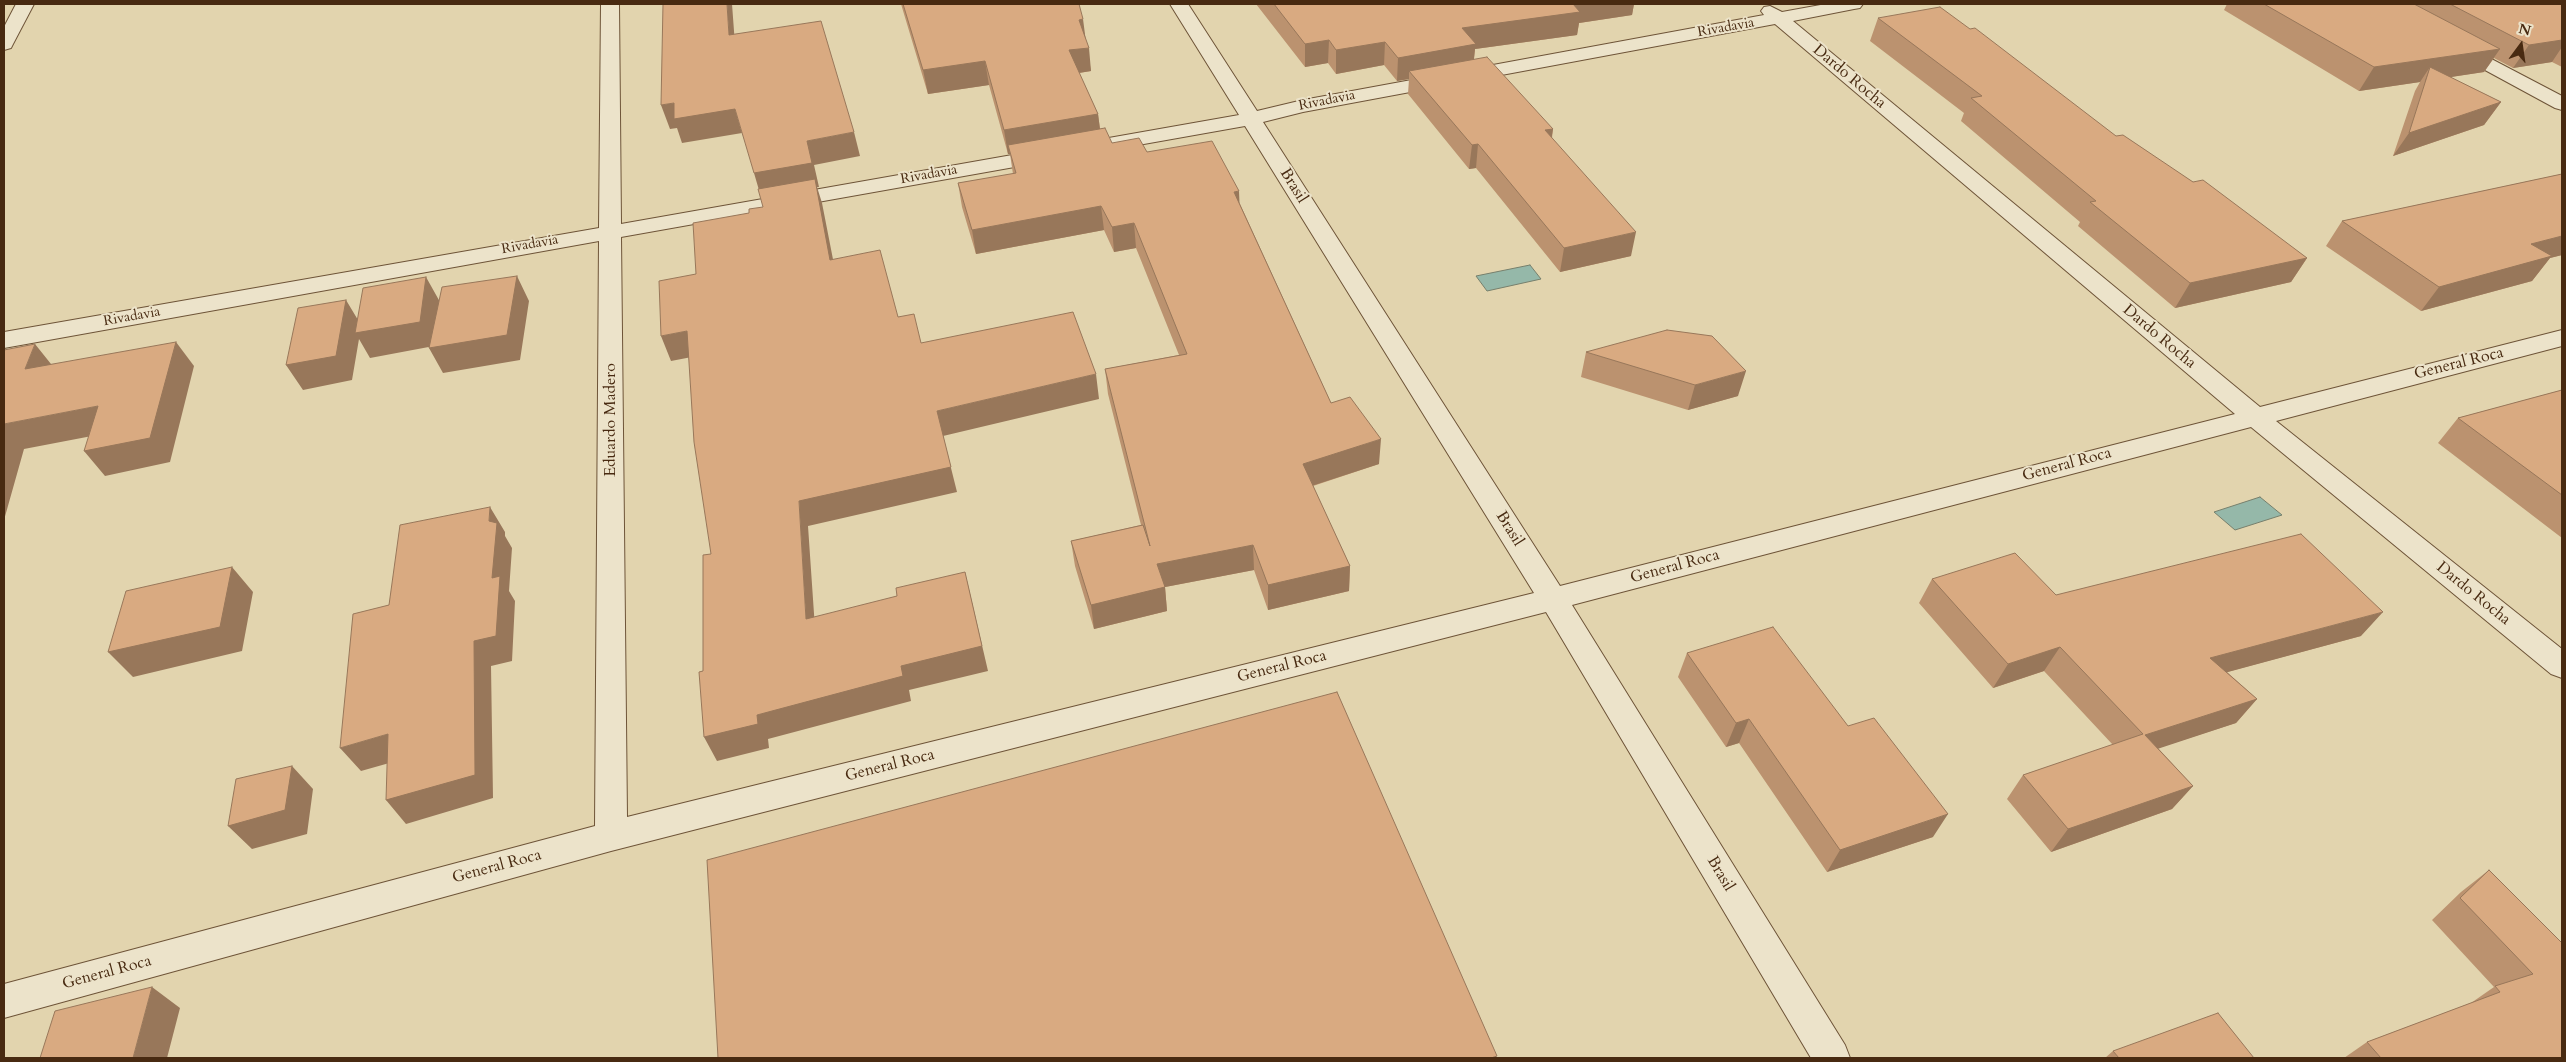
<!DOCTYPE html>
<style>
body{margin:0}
#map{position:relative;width:2566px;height:1062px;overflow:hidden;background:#e2d4ae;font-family:Cardo,serif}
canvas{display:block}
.frame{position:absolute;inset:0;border:5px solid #482a11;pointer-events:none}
.north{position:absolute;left:2496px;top:20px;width:50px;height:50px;-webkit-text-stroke:4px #ece3ca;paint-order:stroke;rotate:14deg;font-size:14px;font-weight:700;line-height:20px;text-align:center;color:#482a11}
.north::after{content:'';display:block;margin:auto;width:18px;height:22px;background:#482a11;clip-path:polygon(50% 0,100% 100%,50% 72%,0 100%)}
</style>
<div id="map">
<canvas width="2566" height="1062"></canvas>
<div class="frame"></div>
<div class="north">N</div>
</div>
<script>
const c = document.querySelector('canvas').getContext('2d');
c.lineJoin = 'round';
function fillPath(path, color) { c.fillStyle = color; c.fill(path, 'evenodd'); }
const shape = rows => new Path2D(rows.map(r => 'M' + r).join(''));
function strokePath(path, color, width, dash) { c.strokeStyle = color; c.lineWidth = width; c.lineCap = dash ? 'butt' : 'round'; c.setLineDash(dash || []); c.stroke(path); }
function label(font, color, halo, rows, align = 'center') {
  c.font = font + ' Cardo,serif'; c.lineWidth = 4; c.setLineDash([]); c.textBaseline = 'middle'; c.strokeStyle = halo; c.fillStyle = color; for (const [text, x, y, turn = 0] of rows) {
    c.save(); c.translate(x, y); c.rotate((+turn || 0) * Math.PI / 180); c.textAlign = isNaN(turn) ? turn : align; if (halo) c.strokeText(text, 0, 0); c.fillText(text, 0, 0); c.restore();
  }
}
const water = shape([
 [1530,265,1541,279,1487,291,1476,276,1530,265],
 [2260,497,2282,515,2235,530,2214,512,2260,497]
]);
const minor = shape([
 [16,4,34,4,13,44,11,48,4,50,4,27,16,4],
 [601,4,619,4,621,224,1239,115,1170,4,1188,4,1257,111,1303,100,1764,15,1761,11,1764,7,1770,6,1782,12,1826,4,1863,4,1860,8,1854,9,1793,21,2260,407,2562,330,2562,346,2276,421,2562,649,2562,678,2551,674,2251,427,1572,605,1845,1045,1850,1058,1811,1058,1546,612,611,851,4,1018,4,984,595,826,599,241,4,348,4,332,599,228,601,4],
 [1775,24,2235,414,1560,586,1263,122,1303,112,1775,24],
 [1245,126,1534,593,627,817,621,237,1245,126],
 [2457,41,2562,96,2562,110,2555,108,2450,51,2448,47,2450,43,2457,41]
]);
const wall = shape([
 [901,4,1079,4,1091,71,1079,73,1098,114,1100,129,1112,143,1147,152,1240,204,1331,403,1379,464,1313,486,1350,566,1349,591,1268,610,1254,570,1165,587,1167,611,1094,629,1075,566,1071,541,1141,525,1108,394,1105,369,1179,355,1136,248,1114,252,1104,230,976,254,962,207,958,183,1013,174,1010,154,1008,154,989,85,928,94],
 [1256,4,1634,4,1632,15,1579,23,1577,35,1475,49,1474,59,1553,129,1552,138,1631,256,1560,272,1476,168,1469,169,1408,94,1409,79,1397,81,1384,65,1336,74,1328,63,1305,67],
 [2227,4,2562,4,2562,67,2552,62,2513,68,2494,58,2484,72,2450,77,2501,102,2484,125,2393,156,2415,91,2420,82,2359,91,2224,10],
 [1878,18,2116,136,2193,182,2307,258,2291,282,2175,308,2078,226,2080,222,1961,121,1964,113,1870,41],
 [2562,174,2562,255,2550,258,2532,281,2421,311,2326,246,2342,221],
 [1586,352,1738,396,1688,410,1581,377],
 [2562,390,2562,538,2438,443,2458,418],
 [1932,579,2056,595,2361,636,2227,672,2257,699,2236,723,2158,748,2193,786,2172,809,2051,852,2007,799,2023,775,2113,745,2044,671,1993,688,1919,603],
 [1687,653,1848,726,1933,837,1827,872,1739,743,1726,747,1678,677],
 [2489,870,2562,943,2562,1058,2344,1058,2367,1042,2471,1003,2494,987,2432,920,2461,892],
 [2113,1051,2254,1058,2105,1058]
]);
const shadedWall = shape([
 [727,4,732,4,736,58,729,35],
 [1570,4,1634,4,1632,15,1579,23,1577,35,1475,49,1473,67,1409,71,1409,79,1397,81,1398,58,1462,28],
 [1083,19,1086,42,1079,20],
 [1329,40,1328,63,1305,67,1305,44],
 [2562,40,2562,47,2552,62,2513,68,2529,45],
 [1385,42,1384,65,1336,74,1336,50],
 [1089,48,1091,71,1072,74,1069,50],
 [2500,49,2484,72,2425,81,2430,67,2420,82,2359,91,2374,67],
 [985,61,989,85,928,94,923,70],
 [2501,102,2484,125,2393,156,2409,133],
 [674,103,735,109,742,133,682,143,677,128,670,129,661,105],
 [1098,114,1101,137,1008,145,1010,154,1008,154,1004,130],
 [1553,129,1549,153,1545,130],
 [854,132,860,156,814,165,819,187,817,187,822,203,838,285,761,197,754,173,807,141],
 [1478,144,1476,168,1469,169,1472,145],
 [1239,191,1240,215,1234,192],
 [1101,206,1104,230,976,254,972,230],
 [1134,223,1136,248,1114,252,1112,227],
 [1636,232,1631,256,1560,272,1564,248],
 [2562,236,2562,255,2550,258,2532,281,2421,311,2439,287,2531,244],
 [2307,258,2291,282,2175,308,2190,283],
 [517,276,529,301,520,360,443,373,429,348],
 [426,277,440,302,434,346,370,358,359,339,352,380,303,390,286,365,346,300,361,325],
 [687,331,697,356,671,361,661,336],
 [176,342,194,366,170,462,105,476,84,451],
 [35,344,55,369,25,369],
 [1746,371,1738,396,1688,410,1695,385],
 [1096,374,1099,399,943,436,957,492,808,526,816,643,806,619,799,501,937,411],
 [98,406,118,431,24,449,4,520,4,424],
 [1381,439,1379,464,1302,489,1303,464],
 [490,507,505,532,505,536,512,548,509,591,515,601,512,661,491,666,493,798,406,824,386,800,474,641,492,578,489,521],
 [1253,545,1254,570,1165,587,1167,611,1094,629,1091,605,1157,564],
 [1350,566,1349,591,1268,610,1268,585],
 [232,567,253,592,242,651,133,677,108,652],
 [965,572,988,671,909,690,911,701,768,739,769,748,717,761,704,737,757,715,901,666],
 [2383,612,2361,636,2191,682,2210,658],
 [2060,647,2044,671,1993,688,2008,664],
 [2257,699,2236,723,2127,759,2145,735],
 [1749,719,1739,743,1726,747,1736,723],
 [388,734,407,758,361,771,340,748],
 [292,766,313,789,307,834,252,849,228,826],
 [2193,786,2172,809,2051,852,2068,829],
 [1948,814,1933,837,1827,872,1840,850],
 [152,987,180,1008,167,1058,133,1058]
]);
const building = shape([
 [663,4,727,4,729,35,821,21,854,132,807,141,812,163,754,173,735,109,674,119,674,103,661,105,663,4],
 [903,4,1079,4,1083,19,1079,20,1089,48,1069,50,1098,114,1004,130,985,61,923,70,903,4],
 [1274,4,1573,4,1580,12,1462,28,1476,44,1398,58,1385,42,1336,50,1329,40,1305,44,1274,4],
 [2264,4,2414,4,2500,49,2374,67,2264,4],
 [2450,4,2562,4,2562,40,2529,45,2450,4],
 [1940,7,1970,29,1975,28,2116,136,2123,135,2193,182,2203,180,2307,258,2190,283,2090,202,2096,201,1971,98,1982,96,1878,18,1940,7],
 [1487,57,1553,129,1545,130,1636,232,1564,248,1478,144,1472,145,1409,71,1487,57],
 [2430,67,2501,102,2409,133,2430,67],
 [1105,128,1112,143,1139,138,1147,152,1212,141,1239,191,1234,192,1331,403,1350,397,1381,439,1303,464,1350,566,1268,585,1253,545,1157,564,1165,587,1091,605,1071,541,1143,525,1150,546,1105,369,1187,354,1134,223,1112,227,1101,206,972,230,958,183,1016,173,1008,145,1105,128],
 [2562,174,2562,236,2531,244,2552,256,2439,287,2342,221,2562,174],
 [815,179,830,260,880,250,898,317,914,314,921,343,1073,312,1096,374,937,411,951,467,799,501,806,619,897,596,896,588,965,572,982,646,901,666,903,676,757,715,758,724,704,737,699,672,703,671,703,555,711,554,694,442,687,331,661,336,659,281,696,274,693,223,749,213,749,209,763,207,758,189,815,179],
 [517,276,507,335,429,348,442,287,517,276],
 [426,277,420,322,355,333,363,288,426,277],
 [346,300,336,356,286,365,298,308,346,300],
 [1667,330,1712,336,1746,371,1695,385,1586,352,1667,330],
 [176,342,150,438,84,451,98,406,4,424,4,350,35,344,25,369,176,342],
 [2562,390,2562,495,2458,418,2562,390],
 [490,507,489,521,497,523,492,578,500,576,496,636,474,641,475,775,386,800,388,734,340,748,353,614,389,605,400,525,490,507],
 [2301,534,2383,612,2210,658,2257,699,2145,735,2193,786,2068,829,2023,775,2143,734,2060,647,2008,664,1932,579,2015,553,2056,595,2301,534],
 [232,567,220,627,108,652,126,591,232,567],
 [1773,627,1848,726,1874,718,1948,814,1840,850,1749,719,1736,723,1687,653,1773,627],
 [1337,692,1497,1056,1491,1058,718,1058,707,860,1337,692],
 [292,766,285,810,228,826,236,779,292,766],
 [2489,870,2562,943,2562,1058,2381,1058,2367,1042,2500,992,2495,986,2533,974,2460,898,2489,870],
 [152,987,133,1058,40,1058,55,1011,152,987],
 [2218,1013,2254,1058,2119,1058,2113,1051,2218,1013]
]);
const farStreetnames = [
 ["Rivadavia",1726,28,-10],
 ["Rivadavia",1327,101,-11],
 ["Rivadavia",929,175,-10],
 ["Rivadavia",530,245,-10],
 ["Rivadavia",132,317,-10]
];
const streetNames = [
 ["Dardo Rocha",1849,77,40],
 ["Brasil",1293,186,58],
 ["Dardo Rocha",2159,337,40],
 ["General Roca",2459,364,-14],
 ["Eduardo Madero",611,420,-90],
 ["General Roca",2067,465,-15],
 ["Brasil",1509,529,58],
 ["General Roca",1675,567,-15],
 ["Dardo Rocha",2473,594,39],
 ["General Roca",1282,667,-14],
 ["General Roca",890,766,-14],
 ["General Roca",497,867,-15],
 ["Brasil",1720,874,59],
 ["General Roca",107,973,-15]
];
fillPath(water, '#95b8a9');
strokePath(water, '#767f6c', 1);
strokePath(minor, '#6e5438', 2);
fillPath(minor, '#ece3ca');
fillPath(wall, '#bb926f');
fillPath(shadedWall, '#98775a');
fillPath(building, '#d9aa81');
strokePath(building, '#98775a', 1);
label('14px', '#482a11', '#ece3ca', farStreetnames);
label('16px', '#482a11', '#ece3ca', streetNames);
</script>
